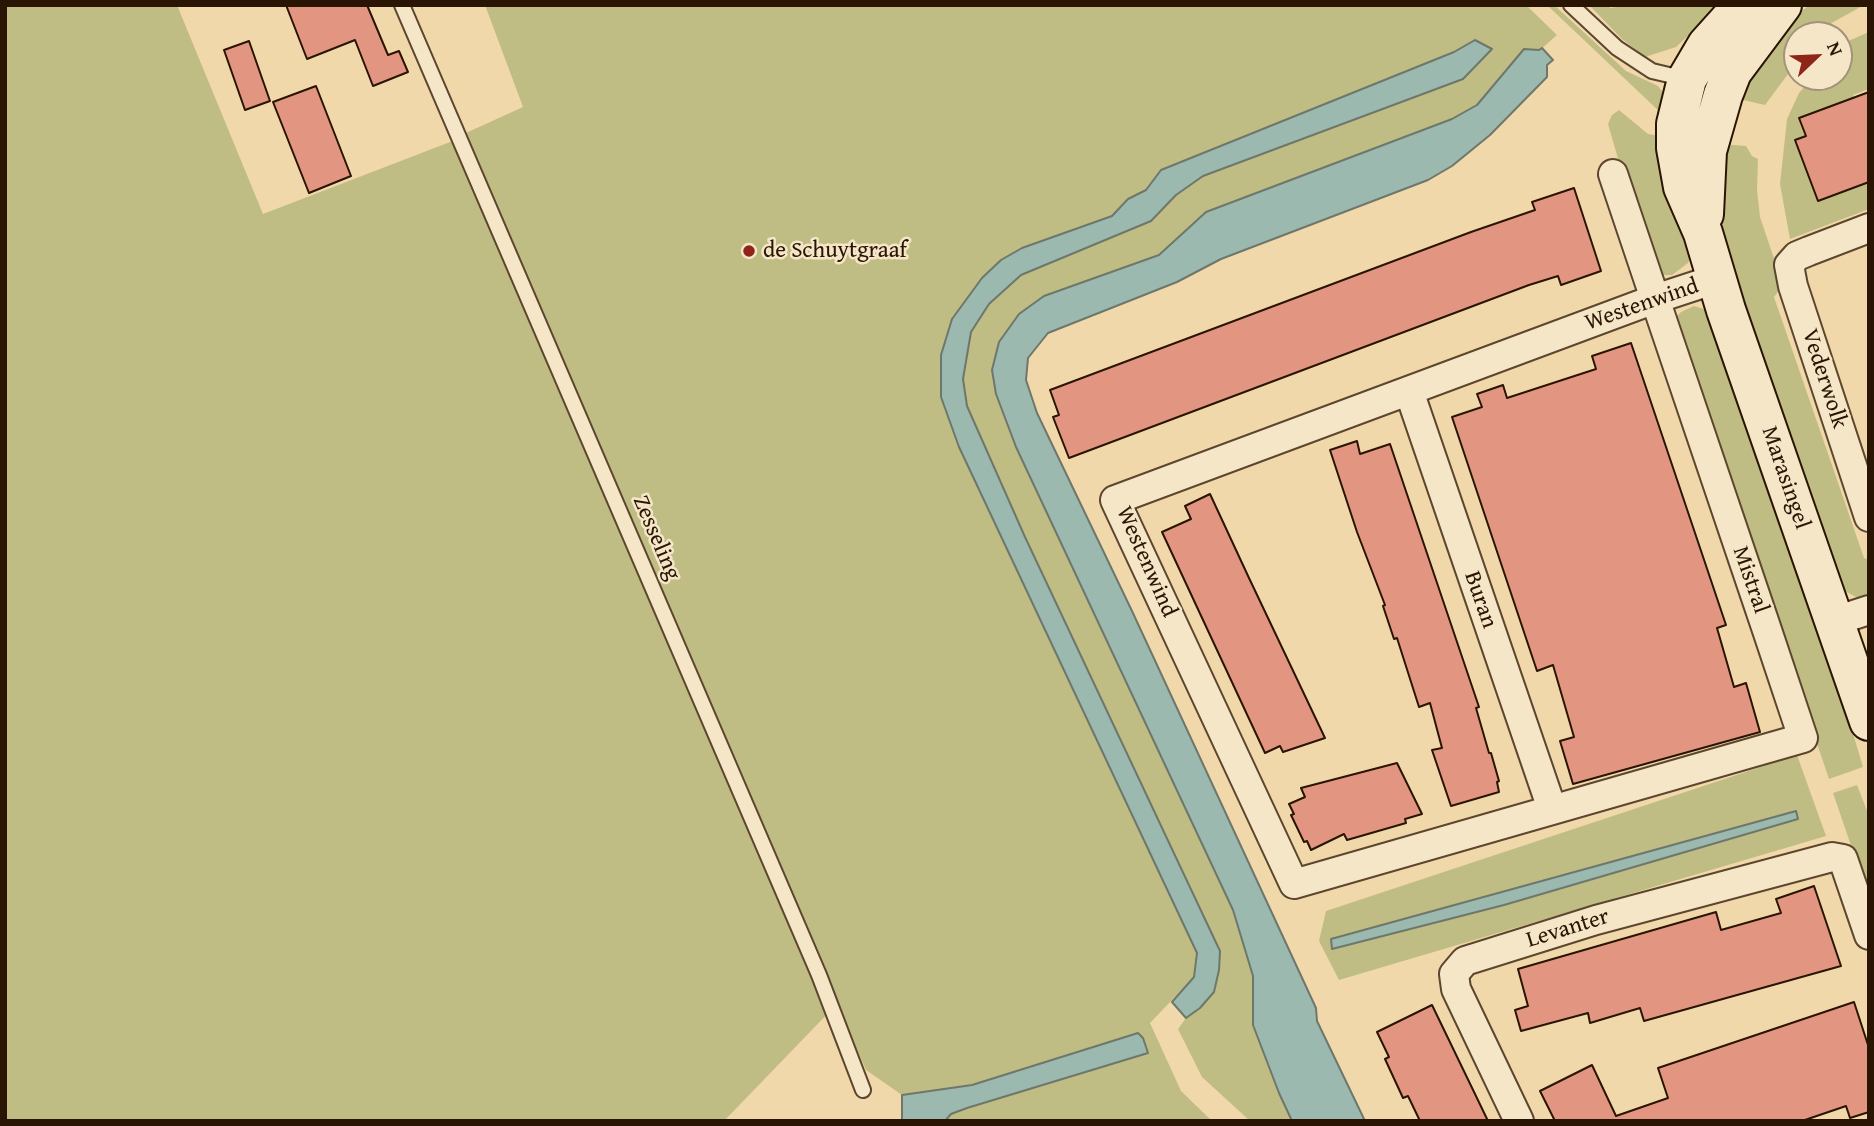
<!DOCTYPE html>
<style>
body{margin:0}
#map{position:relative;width:1874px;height:1126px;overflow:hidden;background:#f1d8ab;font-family:"Gentium Book Plus",serif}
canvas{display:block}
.frame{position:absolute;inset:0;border:7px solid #2a1504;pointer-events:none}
.north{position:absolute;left:1783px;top:21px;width:70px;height:70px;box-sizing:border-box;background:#f6e6c8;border:2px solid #a4927a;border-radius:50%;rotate:67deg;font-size:19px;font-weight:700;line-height:28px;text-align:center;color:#2a1504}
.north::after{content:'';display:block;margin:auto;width:24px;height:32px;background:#8f2418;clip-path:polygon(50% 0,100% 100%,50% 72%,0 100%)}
</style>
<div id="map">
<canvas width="1874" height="1126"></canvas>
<div class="frame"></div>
<div class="north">N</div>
</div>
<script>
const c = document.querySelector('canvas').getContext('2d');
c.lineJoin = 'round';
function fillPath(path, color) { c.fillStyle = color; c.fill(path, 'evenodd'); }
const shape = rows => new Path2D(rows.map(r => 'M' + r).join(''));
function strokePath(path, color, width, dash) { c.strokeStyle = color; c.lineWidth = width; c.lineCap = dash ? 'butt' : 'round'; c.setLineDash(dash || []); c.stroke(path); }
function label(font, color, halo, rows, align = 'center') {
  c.font = font + ' "Gentium Book Plus",serif'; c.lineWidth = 5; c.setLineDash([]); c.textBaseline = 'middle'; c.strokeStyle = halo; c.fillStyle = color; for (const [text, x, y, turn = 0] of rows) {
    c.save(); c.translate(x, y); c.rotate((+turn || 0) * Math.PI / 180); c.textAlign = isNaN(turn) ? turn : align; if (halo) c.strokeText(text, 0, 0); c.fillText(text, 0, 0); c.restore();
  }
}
const green = shape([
 [5,5,177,5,263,214,463,137,588,423,466,133,523,107,485,5,1526,5,1557,35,1539,51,1506,69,1477,105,1452,119,1206,212,1159,255,1044,296,1019,314,999,342,992,370,996,394,1016,447,1233,910,1253,976,1253,1025,1279,1093,1292,1121,1250,1121,1202,1077,1178,1029,1186,1018,1200,1008,1220,951,1025,537,967,406,963,379,971,332,989,304,1021,275,1151,221,1176,195,1203,176,1463,79,1491,49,1473,41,1454,52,1161,170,1146,190,1128,200,1112,216,1022,248,952,319,959,447,1197,953,1194,977,1150,1023,1181,1091,1212,1121,945,1121,951,1114,967,1108,1148,1053,1143,1038,1138,1033,972,1085,902,1095,866,1070,837,1004,724,1121,5,1121],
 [1547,5,1554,5,1626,71,1658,86,1664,94,1662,114],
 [1589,5,1608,5,1610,8,1630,5,1721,5,1676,47,1645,57,1622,39],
 [1810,5,1864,5,1821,29,1817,35,1797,35,1797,62,1765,105,1739,99,1755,61,1800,12],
 [1869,32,1869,89,1853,95,1869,142,1869,209,1790,239,1780,184,1787,119,1799,93,1812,77,1839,77,1839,45],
 [1619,110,1648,134,1666,137,1691,256,1688,263,1672,275,1663,275,1656,269,1621,169,1608,124,1612,115],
 [1721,144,1746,146,1752,156,1758,159,1757,190,1760,217,1783,285,1774,297,1864,558,1869,560,1869,597,1856,597,1843,590,1733,273,1718,217],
 [1694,306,1707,310,1838,683,1863,767,1829,779,1673,320,1681,312],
 [1797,755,1826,836,1339,980,1319,941,1326,911],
 [1857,785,1869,816,1869,898,1833,793]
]);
const water = shape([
 [1475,40,1492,49,1463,79,1203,176,1176,195,1151,221,1021,275,989,304,971,332,963,379,967,406,1025,537,1220,951,1219,970,1214,992,1200,1008,1186,1018,1172,1002,1194,977,1197,953,959,447,941,397,941,355,952,319,982,278,1001,260,1022,248,1112,216,1128,199,1146,190,1161,170,1454,52,1475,40],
 [1542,48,1553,60,1547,65,1547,77,1490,135,1452,166,1428,180,1221,259,1177,282,1048,333,1028,358,1026,380,1037,413,1132,611,1316,1008,1317,1021,1365,1121,1292,1121,1279,1093,1253,1025,1253,976,1233,910,1016,447,996,394,992,370,999,342,1019,314,1044,296,1159,255,1206,212,1452,119,1477,105,1524,49,1539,50,1542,48],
 [1796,811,1798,819,1504,905,1332,949,1331,939,1796,811],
 [1138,1033,1143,1038,1148,1053,967,1108,951,1114,945,1121,902,1121,902,1095,972,1085,1138,1033]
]);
const building = shape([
 [286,5,367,5,388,55,399,51,408,72,373,86,355,40,307,59,286,5],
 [249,41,270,101,245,110,224,50,249,41],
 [316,86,351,176,309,193,273,102,316,86],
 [1869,92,1869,182,1818,201,1795,140,1806,136,1799,118,1869,92],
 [1574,188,1601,271,1561,285,1558,276,1529,285,1069,458,1053,417,1059,415,1050,390,1471,232,1535,210,1532,202,1574,188],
 [1631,343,1726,625,1717,628,1734,687,1746,683,1760,732,1573,784,1560,741,1574,737,1553,665,1537,671,1452,417,1482,407,1477,394,1503,385,1507,398,1596,369,1592,356,1631,343],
 [1357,441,1360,454,1390,444,1479,707,1476,708,1489,753,1491,753,1499,781,1497,782,1499,792,1451,806,1432,750,1442,748,1430,703,1419,707,1397,638,1394,639,1383,606,1385,605,1357,532,1330,450,1357,441],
 [1210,494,1249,578,1325,738,1283,752,1280,746,1265,753,1251,723,1162,532,1191,519,1185,506,1210,494],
 [1397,763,1422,814,1405,819,1406,823,1347,840,1344,834,1311,850,1307,841,1304,842,1291,815,1294,814,1289,804,1305,797,1301,788,1397,763],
 [1814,886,1841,966,1644,1021,1640,1008,1590,1023,1588,1013,1521,1031,1515,1010,1528,1006,1518,969,1716,912,1721,930,1781,913,1776,899,1814,886],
 [1854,1002,1869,1048,1869,1112,1850,1118,1846,1106,1802,1121,1555,1121,1540,1091,1592,1065,1616,1116,1668,1098,1658,1068,1854,1002],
 [1432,1005,1475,1094,1488,1121,1420,1121,1408,1096,1403,1098,1385,1059,1389,1057,1377,1032,1432,1005]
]);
const lane = shape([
 [402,5,819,975,863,1090],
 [1571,5,1617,48,1652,71,1686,79]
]);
const street = shape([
 [1613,174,1655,299,1767,630,1803,738,1294,884,1115,500,1655,299,1716,279],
 [1869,228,1809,251,1797,256,1789,265,1793,286,1869,517],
 [1409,391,1552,809],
 [1835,621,1869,610],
 [1519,1121,1456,989,1454,974,1465,961,1596,920,1832,857,1843,859,1869,935]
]);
const secondary = shape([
 [1743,5,1707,45,1687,79,1676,124,1676,148,1683,187,1703,233,1726,310,1869,721],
 [1704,214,1707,151,1723,95,1732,72,1782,5]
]);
const markers = [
 [749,251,7,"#8f2418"]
];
const poiNames = [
 ["de Schuytgraaf",763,251]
];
const streetNames = [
 ["Westenwind",1642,305,-19],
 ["Vederwolk",1824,379,72],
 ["Marasingel",1785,478,71],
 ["Zesseling",656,538,67],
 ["Westenwind",1146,562,66],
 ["Mistral",1750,580,71],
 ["Buran",1480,600,71],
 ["Levanter",1568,929,-17]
];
fillPath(green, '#c0bd84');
fillPath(water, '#9bb9af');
strokePath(water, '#6e776b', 2);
fillPath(building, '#e29681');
strokePath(building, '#2a1504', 2);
strokePath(lane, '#5c462e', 18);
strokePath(street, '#5c462e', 32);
strokePath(secondary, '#2a1504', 42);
strokePath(lane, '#f6e6c8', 14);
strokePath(street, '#f6e6c8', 28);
strokePath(secondary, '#f6e6c8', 38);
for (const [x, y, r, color] of markers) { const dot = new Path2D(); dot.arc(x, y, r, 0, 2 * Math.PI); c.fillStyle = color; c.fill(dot); strokePath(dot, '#f6e6c8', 2.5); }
label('23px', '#2a1504', '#f6e6c8', poiNames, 'left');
label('23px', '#2a1504', '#f6e6c8', streetNames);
</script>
